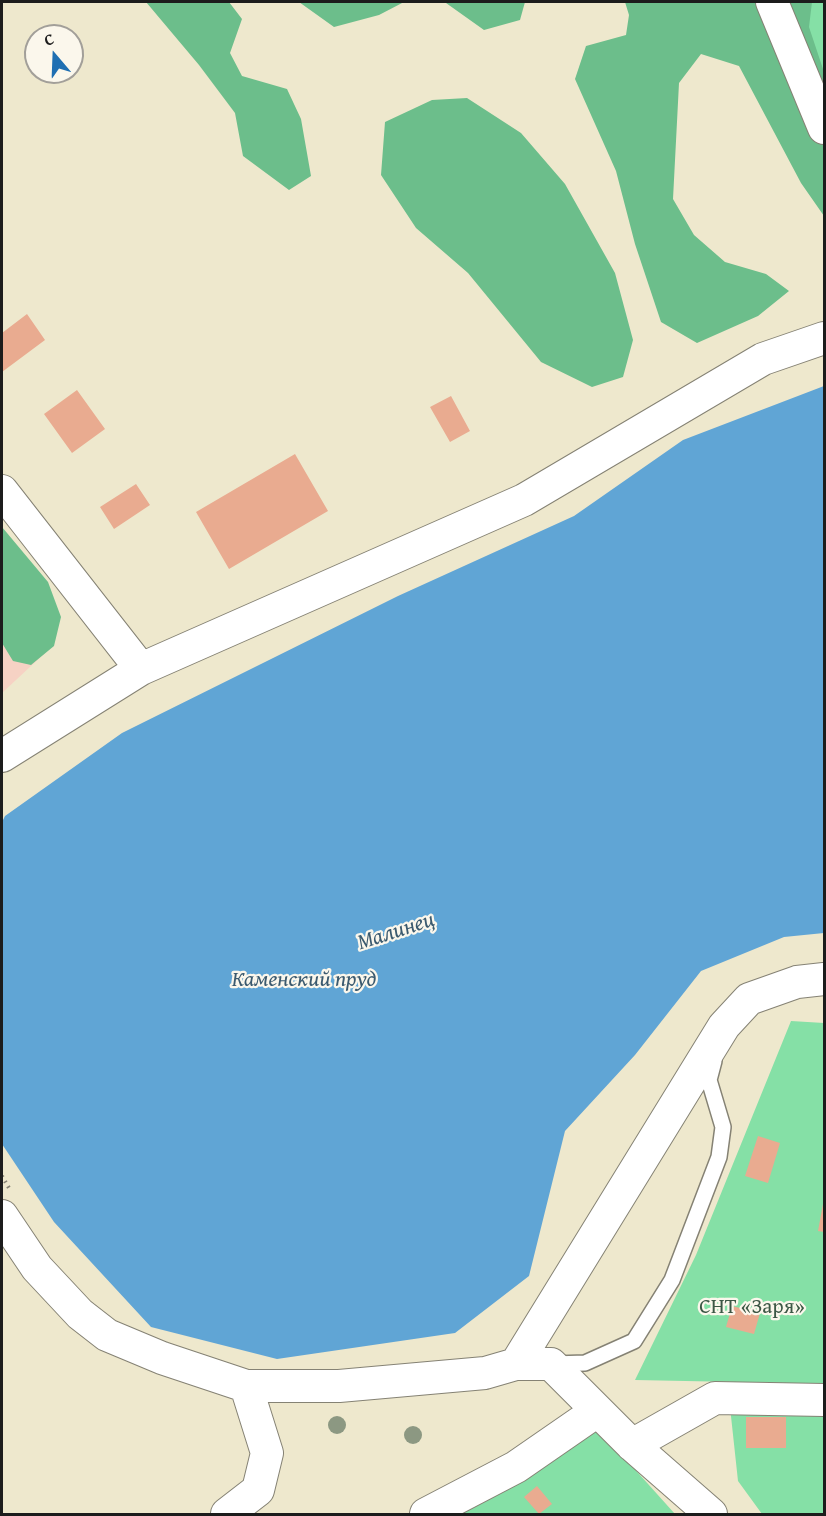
<!DOCTYPE html>
<meta charset="utf-8">
<style>
body{margin:0}
#map{position:relative;width:826px;height:1516px;overflow:hidden;background:#eee8cd;font-family:"Gentium Book Plus",serif}
canvas{display:block}
.frame{position:absolute;inset:0;border:3px solid #1c1c1c;pointer-events:none}
.north{position:absolute;left:24px;top:24px;width:60px;height:60px;box-sizing:border-box;background:#fbf7ec;border:2px solid #a29f99;border-radius:50%;rotate:341deg;font-size:16px;font-weight:700;line-height:24px;text-align:center;color:#1c1c1c}
.north::after{content:'';display:block;margin:auto;width:21px;height:27px;background:#1f6fb2;clip-path:polygon(50% 0,100% 100%,50% 72%,0 100%)}
</style>
<div id="map">
<canvas width="826" height="1516"></canvas>
<div class="frame"></div>
<div class="north">С</div>
</div>
<script>
const c = document.querySelector('canvas').getContext('2d');
c.lineJoin = 'round';
function fillPath(path, color) { c.fillStyle = color; c.fill(path, 'evenodd'); }
const shape = rows => new Path2D(rows.map(r => 'M' + r).join(''));
function strokePath(path, color, width, dash) { c.strokeStyle = color; c.lineWidth = width; c.lineCap = dash ? 'butt' : 'round'; c.setLineDash(dash || []); c.stroke(path); }
function label(font, color, halo, rows, align = 'center') {
  c.font = font + ' "Gentium Book Plus",serif'; c.lineWidth = 4.5; c.setLineDash([]); c.textBaseline = 'middle'; c.strokeStyle = halo; c.fillStyle = color; for (const [text, x, y, turn = 0] of rows) {
    c.save(); c.translate(x, y); c.rotate((+turn || 0) * Math.PI / 180); c.textAlign = isNaN(turn) ? turn : align; if (halo) c.strokeText(text, 0, 0); c.fillText(text, 0, 0); c.restore();
  }
}
const built = shape([
 [2,596,45,653,2,693]
]);
const green = shape([
 [798,2,824,2,824,74],
 [791,1021,824,1023,824,1386,786,1383,635,1380,696,1255],
 [730,1407,824,1408,824,1514,762,1514,738,1481],
 [595,1425,675,1514,451,1514]
]);
const forest = shape([
 [146,2,229,2,242,19,230,53,242,76,287,89,301,119,311,176,289,190,243,156,235,113,199,65],
 [299,2,404,2,379,15,334,27],
 [437,2,525,2,520,20,484,30,446,3],
 [625,2,812,2,809,27,824,72,824,216,801,183,739,66,701,54,679,83,673,199,694,235,725,262,766,274,789,291,758,316,697,343,661,322,635,244,616,171,575,79,586,46,626,35,629,15],
 [467,98,521,133,565,184,615,273,633,340,623,377,592,387,541,362,468,273,416,228,381,175,385,122,432,100],
 [2,527,48,582,61,617,54,646,31,665,13,661,2,643]
]);
const water = shape([
 [824,386,824,933,784,937,701,971,635,1055,565,1131,529,1276,455,1333,277,1359,151,1327,54,1222,2,1144,2,822,5,816,122,733,398,596,574,516,683,440]
]);
const building = shape([
 [27,314,45,340,2,372,2,333],
 [77,390,105,429,72,453,44,414],
 [451,396,470,431,450,442,430,407],
 [295,454,328,511,229,569,196,512],
 [136,484,150,505,114,529,100,507],
 [758,1136,780,1143,768,1183,745,1176],
 [823,1204,824,1204,824,1232,818,1231],
 [732,1306,760,1313,754,1334,726,1327],
 [746,1417,786,1417,786,1448,746,1448],
 [537,1486,552,1504,539,1514,524,1497]
]);
const path = shape([
 [2,1176,9,1188]
]);
const lane = shape([
 [554,1364,585,1363,634,1341,672,1280,719,1157,723,1127,709,1080,714,1061]
]);
const street = shape([
 [772,2,824,128],
 [2,491,141,669],
 [2,756,141,669,524,500,763,359,824,338],
 [2,1216,37,1268,80,1314,107,1335,162,1358,246,1386,339,1386,485,1373,516,1364,551,1364,632,1445,711,1514],
 [516,1364,724,1026,749,999,797,982,824,979],
 [632,1445,715,1398,824,1400],
 [227,1514,258,1490,267,1453,246,1386],
 [426,1514,516,1467,597,1411]
]);
const trees = [
 [337,1425],
 [413,1435]
];
const parkNames = [
 ["СНТ «Заря»",752,1308]
];
const waterNames = [
 ["Малинец",396,932,-18],
 ["Каменский пруд",304,980]
];
fillPath(built, '#f6d2c4');
fillPath(green, '#85e0a6');
fillPath(forest, '#6cbe8b');
fillPath(water, '#60a5d5');
fillPath(building, '#e9ab90');
strokePath(lane, '#858274', 18);
strokePath(street, '#858274', 34);
strokePath(path, '#858274', 4, [1.5, 4.5]);
strokePath(lane, '#fff', 15);
strokePath(street, '#fff', 32);
c.fillStyle = '#8c9882';
for (const [x, y] of trees) { c.beginPath(); c.arc(x, y, 9, 0, 2 * Math.PI); c.fill(); }
label('21px', '#3c5745', '#fbf7ec', parkNames);
label('italic 22px', '#3b5a6f', '#fbf7ec', waterNames);
</script>
